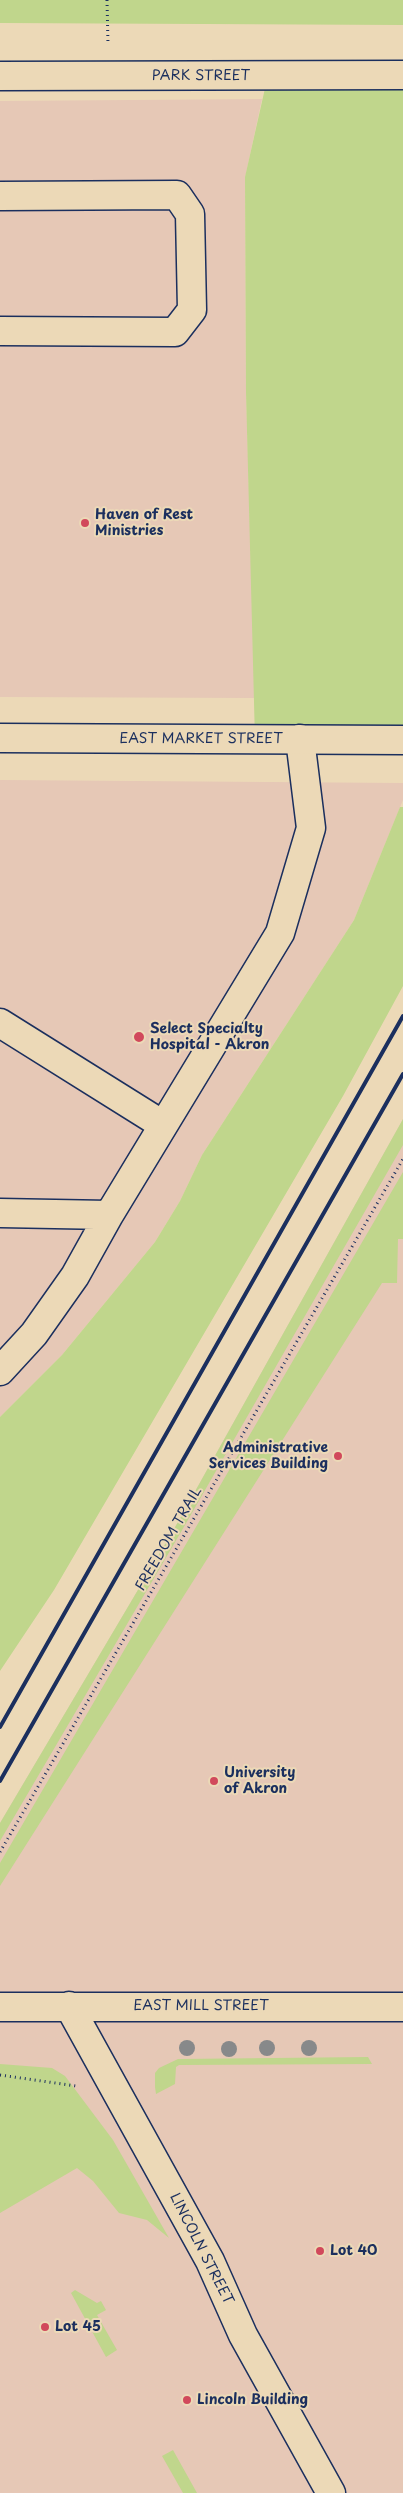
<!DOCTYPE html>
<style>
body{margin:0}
canvas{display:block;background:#ecd9b7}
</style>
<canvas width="403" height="2493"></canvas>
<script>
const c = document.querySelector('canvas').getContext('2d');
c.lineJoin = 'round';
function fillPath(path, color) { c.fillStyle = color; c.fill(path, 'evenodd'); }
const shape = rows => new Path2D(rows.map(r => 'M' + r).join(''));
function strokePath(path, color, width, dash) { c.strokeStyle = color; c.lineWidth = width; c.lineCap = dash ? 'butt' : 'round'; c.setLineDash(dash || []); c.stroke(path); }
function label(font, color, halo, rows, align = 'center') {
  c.font = font + ' "Playpen Sans",sans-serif'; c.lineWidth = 4; c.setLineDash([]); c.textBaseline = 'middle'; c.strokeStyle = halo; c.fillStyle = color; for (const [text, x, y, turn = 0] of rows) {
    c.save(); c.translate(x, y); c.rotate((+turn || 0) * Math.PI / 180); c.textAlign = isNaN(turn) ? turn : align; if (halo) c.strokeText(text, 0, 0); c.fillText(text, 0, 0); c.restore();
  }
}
const built = shape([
 [262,99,245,178,246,392,255,698,0,697,0,101],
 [0,780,403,783,403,800,354,920,202,1155,180,1201,155,1242,62,1355,0,1417],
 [403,1119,403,2493,0,2493,0,1823,174,1529]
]);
const green = shape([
 [0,0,403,0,403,25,0,23],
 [268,75,403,75,403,741,255,741,246,392,245,177],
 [400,807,403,807,403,986,343,1096,54,1590,0,1671,0,1417,62,1355,155,1242,180,1201,202,1155,354,920],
 [403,1119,403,1145,181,1532,0,1841,0,1823,174,1529],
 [403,1172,403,1239,398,1239,397,1283,382,1283,0,1886,0,1863],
 [368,2057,372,2064,179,2065,176,2067,175,2084,156,2094,155,2087,155,2073,159,2068,178,2059],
 [0,2064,52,2068,65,2076,113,2140,169,2238,147,2220,119,2213,93,2181,77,2168,0,2213],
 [75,2290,97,2303,101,2301,106,2310,97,2315,117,2350,106,2357,71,2293],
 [173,2450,197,2493,183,2493,162,2456]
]);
const path = shape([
 [107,0,108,44],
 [0,1852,403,1159],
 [0,2075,76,2086]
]);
const minor = shape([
 [0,76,403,75],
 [0,196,177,195,190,214,192,310,175,332,0,331],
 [0,1023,163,1125],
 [0,1213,109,1215],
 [0,1371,34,1334,75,1276,109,1215,280,933,311,828,300,739],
 [69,2006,210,2261,243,2335,331,2493],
 [0,2007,403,2007]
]);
const major = shape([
 [0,738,403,740]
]);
const rail = shape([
 [0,1727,403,1016],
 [0,1781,403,1074]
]);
const trees = [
 [187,2048],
 [267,2048],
 [309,2048],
 [229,2049]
];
const markers = [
 [85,523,5,"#d1495b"],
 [139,1037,6,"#d1495b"],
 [338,1456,5,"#d1495b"],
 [214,1781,5,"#d1495b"],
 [320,2251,5,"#d1495b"],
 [45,2327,5,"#d1495b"],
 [187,2400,5,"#d1495b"]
];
const streetNames = [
 ["PARK STREET",201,76],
 ["EAST MARKET STREET",201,739],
 ["FREEDOM TRAIL",169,1539,-60],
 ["EAST MILL STREET",201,2006],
 ["LINCOLN STREET",201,2249,63]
];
const poiNames = [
 ["Haven of Rest",95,515],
 ["Ministries",95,531],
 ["Select Specialty",150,1029],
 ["Hospital - Akron",150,1045],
 ["Administrative",328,1448,"right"],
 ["Services Building",328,1464,"right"],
 ["University",224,1773],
 ["of Akron",224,1789],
 ["Lot 40",330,2251],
 ["Lot 45",55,2327],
 ["Lincoln Building",197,2400]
];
fillPath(built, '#e6c8b6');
fillPath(green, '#c0d68c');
strokePath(minor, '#1b2f5e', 31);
strokePath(major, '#1b2f5e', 31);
strokePath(path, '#1b2f5e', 3, [1, 4]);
strokePath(minor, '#ecd9b7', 28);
strokePath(major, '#ecd9b7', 28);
strokePath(rail, '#1b2f5e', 4);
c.fillStyle = '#87898a';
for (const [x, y] of trees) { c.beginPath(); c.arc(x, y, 8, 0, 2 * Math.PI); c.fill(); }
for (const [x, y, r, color] of markers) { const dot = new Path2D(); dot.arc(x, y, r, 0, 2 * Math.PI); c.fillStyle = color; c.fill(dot); strokePath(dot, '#ecd9b7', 2); }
label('14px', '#1b2f5e', '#ecd9b7', streetNames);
label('bold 14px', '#1b2f5e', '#ecd9b7', poiNames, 'left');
</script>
